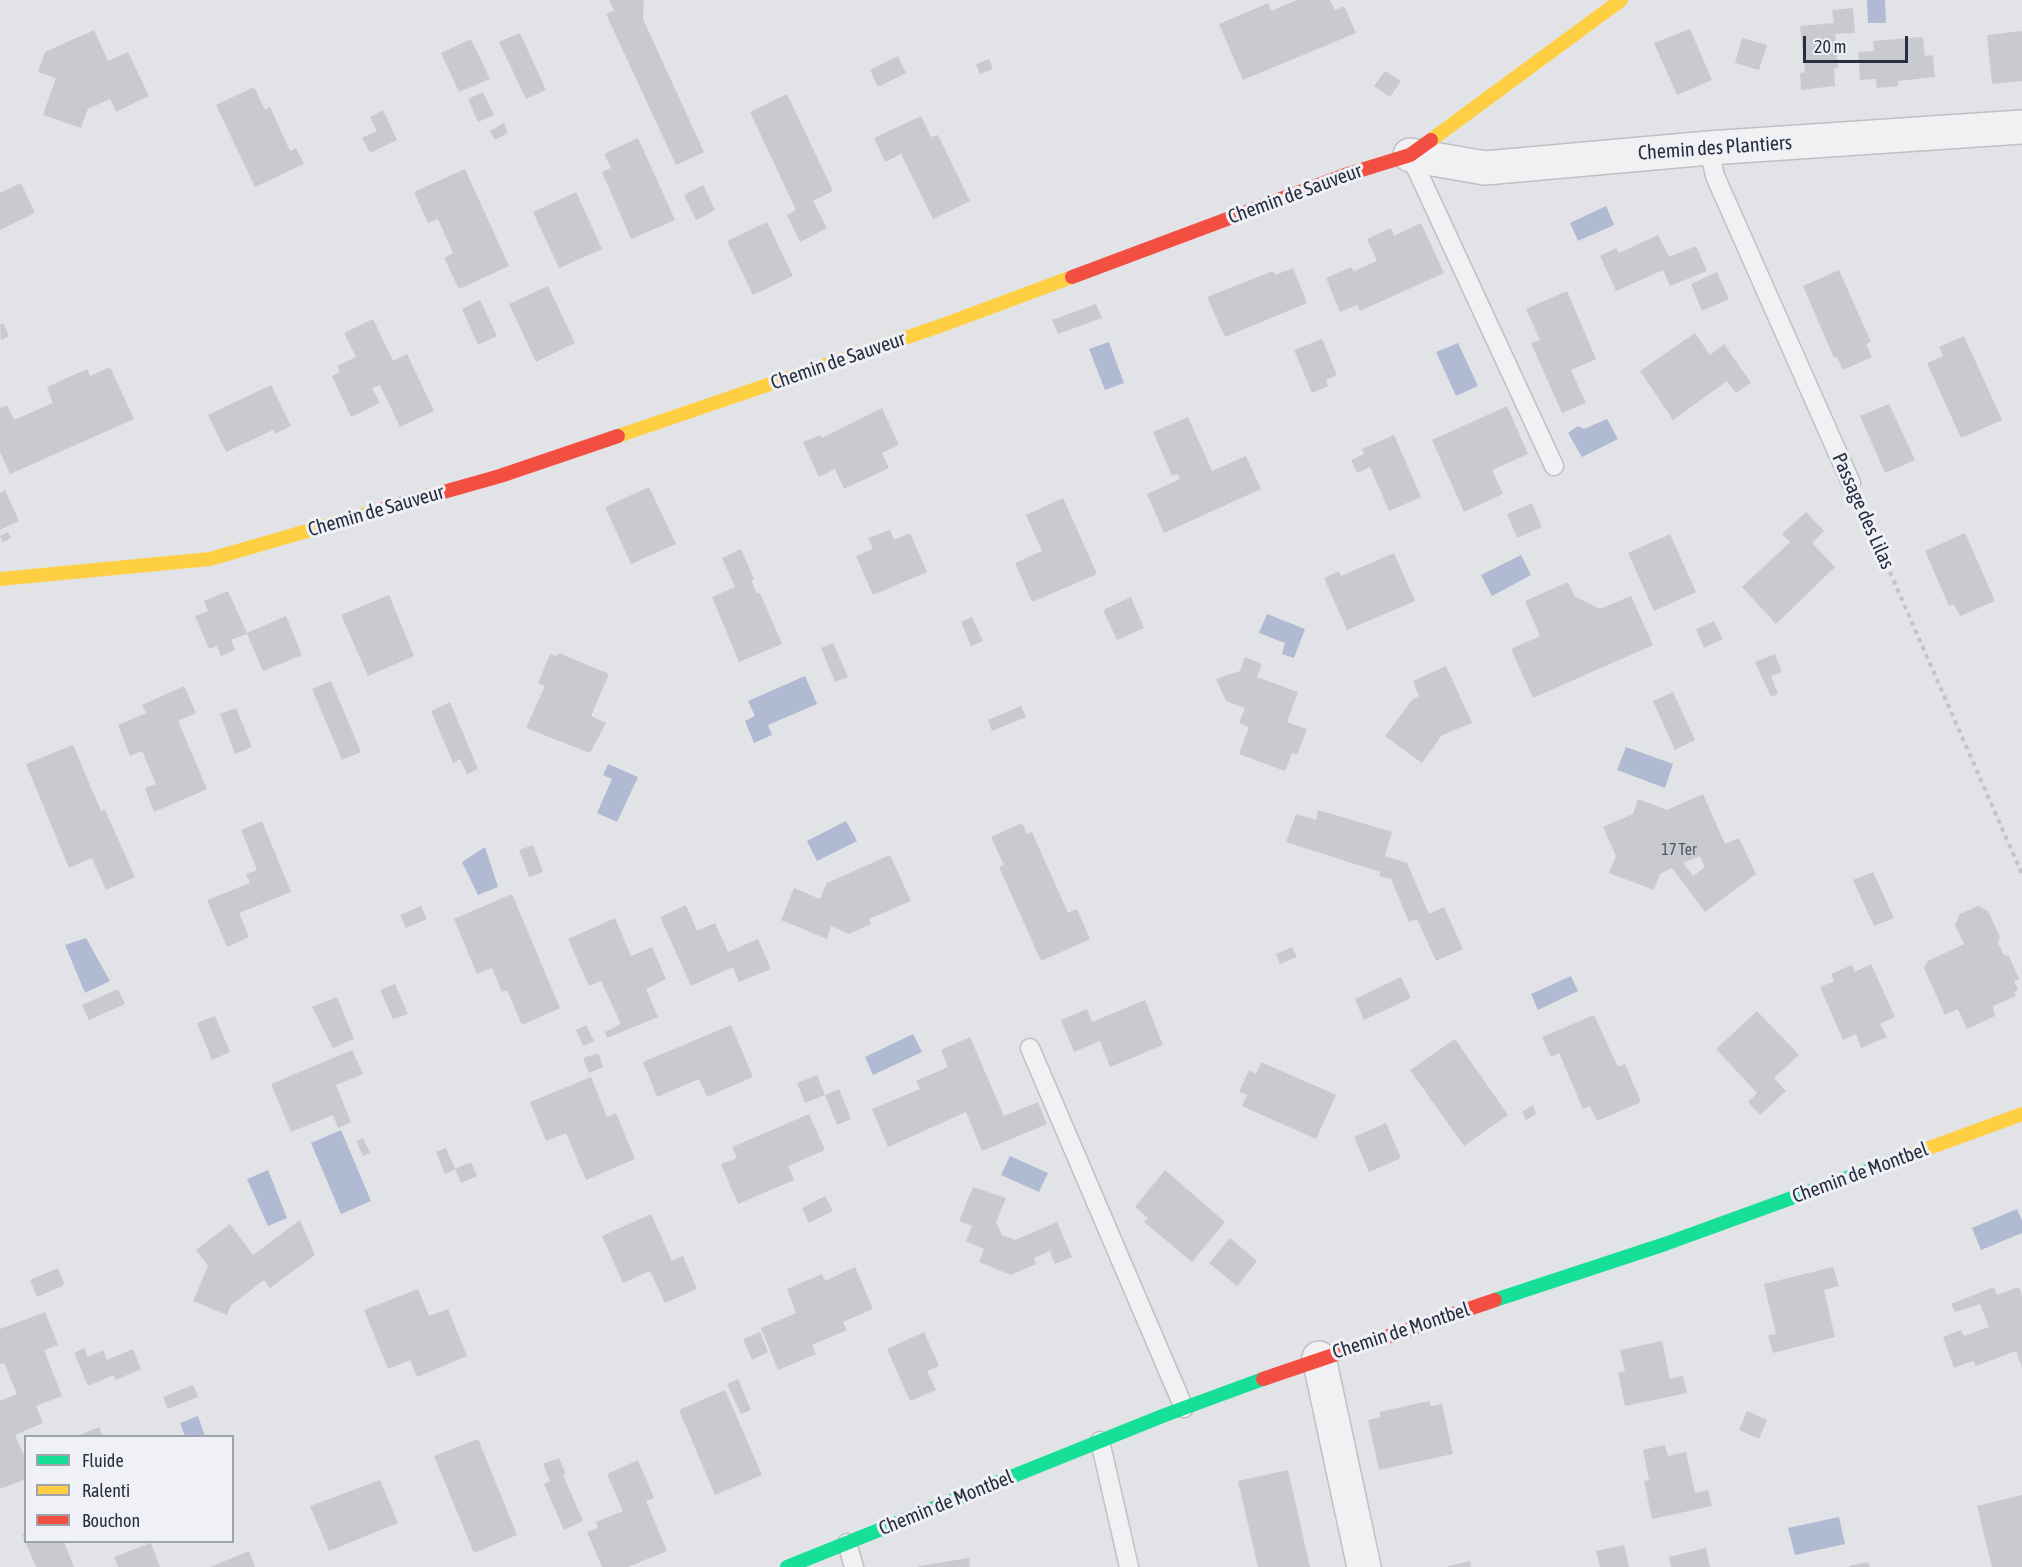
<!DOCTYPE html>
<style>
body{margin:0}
#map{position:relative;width:2022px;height:1567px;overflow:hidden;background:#e2e3e7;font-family:"Asap Condensed",sans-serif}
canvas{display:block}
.legend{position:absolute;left:24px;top:1435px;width:210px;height:108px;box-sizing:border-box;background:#eff1f6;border:2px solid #9fa3ad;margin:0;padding:8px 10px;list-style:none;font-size:18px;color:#282d40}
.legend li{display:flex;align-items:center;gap:12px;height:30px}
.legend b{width:30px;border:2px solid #9fa3ad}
.scale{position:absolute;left:1803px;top:36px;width:105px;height:27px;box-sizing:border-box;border:3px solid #282d40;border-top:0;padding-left:8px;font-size:18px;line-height:21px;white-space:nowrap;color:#282d40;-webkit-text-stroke:4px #eff1f6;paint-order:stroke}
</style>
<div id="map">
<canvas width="2022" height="1567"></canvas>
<ul class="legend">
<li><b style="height:8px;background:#16e098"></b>Fluide</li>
<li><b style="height:8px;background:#ffcf43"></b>Ralenti</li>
<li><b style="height:8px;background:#f24e42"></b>Bouchon</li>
</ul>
<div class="scale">20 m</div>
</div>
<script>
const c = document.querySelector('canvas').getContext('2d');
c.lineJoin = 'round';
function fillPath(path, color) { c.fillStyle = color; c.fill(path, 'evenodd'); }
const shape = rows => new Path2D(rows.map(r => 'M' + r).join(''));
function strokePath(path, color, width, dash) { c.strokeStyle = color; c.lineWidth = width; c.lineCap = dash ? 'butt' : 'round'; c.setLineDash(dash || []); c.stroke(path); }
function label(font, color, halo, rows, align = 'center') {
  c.font = font + ' "Asap Condensed",sans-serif'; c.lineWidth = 6; c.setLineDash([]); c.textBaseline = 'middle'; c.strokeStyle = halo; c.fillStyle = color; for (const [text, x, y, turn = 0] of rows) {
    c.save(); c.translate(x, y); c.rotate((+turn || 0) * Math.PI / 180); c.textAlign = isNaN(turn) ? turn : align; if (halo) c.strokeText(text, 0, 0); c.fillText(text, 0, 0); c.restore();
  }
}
const water = shape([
 [1867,0,1885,0,1886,23,1868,23],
 [1606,206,1614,225,1578,241,1570,223],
 [1109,342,1124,383,1105,390,1089,349],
 [1458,343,1478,386,1456,396,1436,352],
 [1607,419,1618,439,1582,457,1568,433,1578,426,1584,429],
 [1521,555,1531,575,1492,596,1481,575],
 [1267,614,1305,629,1294,658,1282,654,1285,643,1259,633],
 [805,676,817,704,768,725,772,735,754,743,745,721,755,716,748,701],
 [1626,747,1673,764,1665,788,1617,770],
 [608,764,638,777,617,822,597,813,612,779,603,775],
 [846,821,857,841,817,861,807,841],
 [485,847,498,887,478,895,462,862],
 [86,938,110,981,85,993,65,945],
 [1571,976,1578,991,1538,1010,1531,994],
 [913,1034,922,1052,873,1075,865,1057],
 [341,1130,371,1201,341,1214,311,1143],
 [1010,1156,1048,1173,1039,1192,1001,1175],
 [268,1170,287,1218,268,1226,247,1179],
 [2017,1209,2022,1220,2022,1233,1981,1250,1972,1228],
 [198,1416,205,1436,185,1436,180,1423],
 [1839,1517,1845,1544,1795,1555,1788,1528]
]);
const building = shape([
 [609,0,644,0,643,19,704,152,676,165,606,14,614,10],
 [1297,0,1330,0,1335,10,1344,6,1356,33,1243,80,1219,24,1268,3,1271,11],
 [1853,8,1855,33,1835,34,1838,68,1834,69,1835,86,1801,90,1800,73,1805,72,1800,26,1834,23,1832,10],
 [1690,29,1712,80,1677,95,1654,43],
 [94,30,108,61,128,52,149,96,116,112,110,99,88,109,81,128,43,115,56,78,38,72,45,52],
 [2022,31,2022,81,1992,84,1987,35],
 [520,33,546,90,526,99,499,42],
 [1923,37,1925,56,1933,55,1935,77,1898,81,1898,86,1877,88,1876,79,1860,80,1858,52,1874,51,1873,41],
 [1742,38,1767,45,1759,70,1735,63],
 [471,39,490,79,459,92,441,53],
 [898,56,906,73,878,87,870,70],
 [989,59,993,69,980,74,976,64],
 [1385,71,1401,81,1390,97,1374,86],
 [254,87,265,110,270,107,290,151,296,148,304,164,255,187,216,105],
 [483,92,494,115,478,122,468,99],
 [787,94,833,191,813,201,827,228,800,242,787,215,796,210,750,112],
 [383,110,397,140,370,153,362,138,377,131,370,117],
 [921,116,931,137,938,135,970,201,933,219,901,154,885,162,874,138],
 [504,123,508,133,495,140,490,131],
 [638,138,675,220,631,239,602,172,611,168,604,154],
 [465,169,509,266,459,289,444,258,453,253,438,219,428,223,414,192],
 [21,183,35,213,0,230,0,193],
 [703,185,715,210,696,220,684,195],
 [576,192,602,249,559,268,533,212],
 [767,222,793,276,753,295,727,241],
 [1421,223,1444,273,1360,311,1357,305,1340,312,1326,278,1351,267,1354,271,1377,261,1367,239,1391,228,1394,236],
 [1658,235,1669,257,1696,246,1707,271,1670,286,1663,270,1616,291,1600,256,1616,248,1619,253],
 [1293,268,1307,303,1225,337,1207,297,1273,271,1275,275],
 [1839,270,1871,342,1866,344,1872,357,1843,370,1837,357,1834,358,1803,286],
 [1717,272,1729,299,1702,311,1691,284],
 [548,286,575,343,536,362,509,304],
 [1567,291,1596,359,1571,370,1586,403,1562,413,1531,343,1540,340,1526,309],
 [480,300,497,336,478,345,462,309],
 [1096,304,1102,318,1058,334,1052,320],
 [373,319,393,361,407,354,434,411,400,427,380,385,372,388,380,403,351,417,332,376,340,372,337,366,356,357,344,333],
 [3,323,9,336,1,340,0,325],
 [1695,333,1710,355,1724,344,1751,383,1736,393,1727,381,1673,420,1640,371],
 [1964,336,2002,420,1961,438,1927,363,1943,356,1939,347],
 [1322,339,1337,375,1326,380,1328,386,1312,393,1294,350],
 [110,367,134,419,10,474,0,452,0,408,7,405,14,420,53,403,47,387,87,369,90,376],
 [271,385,291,426,275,434,273,430,226,452,208,415],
 [1889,404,1915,460,1885,473,1860,416],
 [1507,406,1528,454,1492,470,1503,494,1464,512,1432,440],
 [882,408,899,445,882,453,889,468,844,489,835,469,819,477,803,442,820,435,822,438],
 [1188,417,1212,471,1246,456,1261,489,1164,533,1147,494,1180,479,1178,474,1172,476,1153,432],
 [1394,435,1421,497,1389,511,1370,467,1357,473,1351,460,1364,454,1362,449],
 [649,487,676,544,631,564,605,507],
 [5,490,19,521,0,530,0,493],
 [1063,498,1097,574,1032,602,1015,563,1042,551,1026,515],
 [1532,503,1542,527,1517,538,1507,514],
 [1806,512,1824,531,1812,543,1835,567,1776,624,1742,587,1790,542,1782,534],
 [890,530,894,540,910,533,927,572,873,595,856,556,873,549,868,538],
 [8,532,11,538,3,542,0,536],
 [1965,533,1995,601,1960,616,1954,604,1949,606,1925,551],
 [1670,534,1696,592,1654,611,1628,553],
 [741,549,754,579,751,580,757,594,760,593,782,644,739,662,712,597,735,587,722,558],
 [1394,553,1415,601,1347,630,1324,578,1339,571,1341,576],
 [1568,582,1574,596,1600,609,1631,596,1653,645,1533,698,1511,649,1540,636,1525,601],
 [228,591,247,633,286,616,302,655,263,671,247,634,231,640,235,650,221,656,217,646,209,649,195,616,208,611,204,601],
 [389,595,414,656,368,676,341,615],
 [1131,597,1144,628,1117,640,1103,610],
 [972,617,983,641,971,646,961,622],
 [1714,621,1723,639,1704,648,1696,629],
 [833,643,848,677,835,682,821,648],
 [559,653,609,674,591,716,606,723,590,753,526,728,545,686,538,683,550,654,557,656],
 [1775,654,1782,672,1771,676,1778,694,1771,697,1755,662],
 [1245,657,1262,664,1257,677,1298,692,1287,722,1307,729,1297,755,1292,753,1285,771,1239,754,1249,727,1239,723,1245,708,1226,701,1216,679,1240,671],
 [1446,666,1472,723,1442,735,1422,763,1385,736,1413,699,1419,696,1413,681],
 [331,681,361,752,342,760,312,689],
 [184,686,196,713,178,721,207,789,154,812,145,788,156,784,142,751,130,756,118,725,146,713,142,705],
 [1673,692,1695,740,1675,750,1653,701],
 [450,702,478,769,467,774,460,759,453,763,431,711],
 [1021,706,1026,717,992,731,988,720],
 [236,708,252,747,235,754,220,714],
 [73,745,101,811,105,810,135,877,106,890,92,858,69,868,26,764],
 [1703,794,1725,844,1739,838,1756,874,1705,912,1672,868,1660,874,1654,890,1609,873,1616,856,1603,827,1633,814,1638,799,1667,810],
 [1700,856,1705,867,1693,876,1683,863],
 [1318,810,1392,832,1385,856,1407,863,1429,914,1444,907,1463,949,1436,961,1417,919,1409,922,1391,879,1379,876,1380,872,1286,842,1296,814,1316,820],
 [262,821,291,892,239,913,249,937,227,947,207,900,250,883,246,874,257,870,241,830],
 [1022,823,1027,834,1032,832,1068,913,1077,909,1090,939,1041,961,999,867,1004,865,991,837],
 [533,845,543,872,529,877,519,850],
 [890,855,911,901,869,919,871,924,849,934,831,926,827,939,781,920,794,888,820,899,827,883],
 [1873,872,1894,918,1874,926,1853,880],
 [512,894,560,1008,522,1025,507,990,502,992,492,968,477,974,454,919],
 [686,905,697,931,715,923,728,952,758,939,771,969,739,982,733,967,691,986,660,917],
 [421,906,427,919,406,928,400,915],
 [1978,906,1988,911,2000,937,1998,943,2004,955,2009,956,2019,979,2014,981,2018,990,2014,992,2016,996,1993,1006,1995,1016,1967,1029,1958,1009,1945,1015,1924,968,1928,961,1964,944,1955,925,1960,914],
 [615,918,631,956,652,947,666,979,646,989,658,1017,607,1038,605,1032,621,1024,601,981,589,986,568,939],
 [1292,947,1297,957,1280,964,1276,954],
 [1871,964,1895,1017,1880,1024,1887,1037,1861,1048,1856,1034,1843,1040,1820,987,1834,981,1831,974,1852,965,1855,972],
 [1401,977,1411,998,1364,1020,1355,999],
 [395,984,408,1014,393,1019,380,990],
 [118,989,125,1004,89,1020,82,1005],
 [337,997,354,1039,333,1048,312,1007],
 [1145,1000,1163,1045,1110,1067,1100,1041,1074,1052,1061,1020,1087,1009,1092,1022],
 [1757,1011,1799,1055,1774,1078,1786,1091,1760,1115,1748,1102,1757,1093,1716,1049],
 [1594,1015,1618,1067,1625,1064,1641,1102,1597,1121,1590,1106,1583,1109,1559,1053,1551,1057,1542,1037],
 [215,1016,230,1052,212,1060,197,1023],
 [586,1025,594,1041,583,1046,576,1030],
 [731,1025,753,1077,707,1097,699,1079,657,1097,643,1062],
 [970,1037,1004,1116,1038,1102,1047,1124,982,1151,966,1112,888,1147,872,1109,920,1089,916,1081,948,1067,941,1050],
 [1455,1039,1508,1115,1464,1146,1410,1070],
 [352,1050,363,1074,336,1085,351,1122,338,1128,333,1115,291,1132,271,1084],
 [598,1053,603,1067,589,1073,583,1058],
 [1261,1062,1336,1095,1316,1139,1242,1106,1247,1095,1239,1092,1249,1070,1256,1074],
 [817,1075,825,1095,839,1089,851,1119,837,1125,825,1095,805,1103,797,1083],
 [591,1077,607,1117,616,1113,635,1159,586,1180,566,1133,546,1141,530,1102],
 [1533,1105,1536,1114,1526,1120,1522,1112],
 [809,1114,825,1150,788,1166,794,1180,738,1204,721,1164,737,1158,732,1147],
 [1386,1123,1401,1158,1369,1172,1354,1137],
 [363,1138,370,1153,363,1156,356,1141],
 [446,1148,455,1169,445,1174,436,1152],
 [471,1162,477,1176,461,1183,455,1169],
 [1165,1170,1225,1222,1192,1262,1144,1222,1148,1218,1135,1207],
 [973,1187,1006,1198,996,1222,1002,1235,1015,1240,1057,1222,1072,1257,1055,1264,1050,1251,1034,1258,1036,1264,1011,1275,979,1262,984,1249,966,1241,972,1226,959,1221],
 [825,1196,833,1211,809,1223,802,1208],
 [651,1214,672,1261,683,1256,697,1289,665,1303,650,1271,623,1283,602,1236],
 [300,1220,315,1255,270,1288,264,1280,231,1305,227,1315,193,1301,208,1266,196,1250,230,1224,253,1255],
 [1230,1238,1257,1261,1237,1286,1209,1263],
 [855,1267,873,1309,843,1322,847,1330,812,1345,816,1354,778,1370,761,1328,796,1313,787,1289,822,1274,825,1281],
 [1833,1267,1839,1286,1824,1290,1835,1337,1773,1353,1768,1335,1776,1334,1764,1284],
 [58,1268,64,1283,62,1286,37,1297,30,1280],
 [1994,1287,1997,1295,2019,1287,2022,1295,2022,1368,2016,1351,1976,1366,1973,1361,1954,1368,1943,1337,1961,1330,1964,1336,1989,1327,1980,1304,1955,1312,1951,1304],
 [418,1289,429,1316,448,1309,467,1356,417,1377,410,1360,388,1369,364,1310],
 [45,1312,58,1345,44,1350,62,1396,36,1406,43,1423,15,1435,26,1460,26,1479,0,1489,0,1401,17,1394,4,1363,0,1364,0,1329],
 [760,1332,768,1352,752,1360,743,1339],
 [924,1332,939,1366,927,1371,936,1390,910,1401,887,1349],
 [1662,1341,1670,1379,1683,1376,1687,1393,1625,1406,1618,1373,1625,1371,1620,1350],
 [84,1348,88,1357,103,1350,107,1360,133,1349,141,1369,116,1380,114,1375,88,1386,74,1353],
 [738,1379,751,1410,741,1414,727,1384],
 [193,1385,198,1397,168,1409,163,1397],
 [725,1390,762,1475,715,1495,679,1410],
 [1429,1401,1431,1406,1442,1404,1453,1454,1379,1470,1368,1420,1381,1417,1379,1412],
 [1747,1411,1767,1420,1759,1439,1739,1430],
 [99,1427,103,1436,77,1436],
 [478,1439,517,1535,474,1553,434,1456],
 [1665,1445,1668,1456,1686,1452,1695,1493,1708,1490,1712,1506,1652,1519,1644,1481,1649,1480,1643,1450],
 [559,1458,566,1474,563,1475,583,1521,564,1530,544,1484,550,1481,543,1464],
 [638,1460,654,1498,646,1501,667,1551,628,1567,602,1567,587,1532,598,1528,596,1522,623,1511,607,1474],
 [1288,1470,1310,1567,1258,1567,1238,1481],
 [380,1480,398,1523,329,1551,310,1506],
 [2022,1495,2022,1567,1992,1567,1977,1506],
 [26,1532,26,1542,64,1542,74,1567,36,1567,22,1534],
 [151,1543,160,1567,118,1567,114,1557],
 [1624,1545,1629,1567,1600,1567,1596,1551],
 [1706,1548,1710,1567,1671,1567,1669,1557],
 [249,1551,255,1567,210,1567],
 [969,1558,970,1567,919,1567,919,1566],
 [1470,1561,1471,1567,1448,1567,1448,1566],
 [1868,1562,1870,1567,1849,1567,1849,1566]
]);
const path = shape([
 [1861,506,2022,874]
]);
const lane = shape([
 [1709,148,1715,176,1851,483],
 [1410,155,1554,466],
 [1030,1048,1184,1408],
 [1100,1441,1129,1567],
 [847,1543,854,1567]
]);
const street = shape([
 [1410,155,1485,168,1709,148,2022,127],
 [1319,1358,1364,1567]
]);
const fast = shape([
 [1495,1300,1665,1244,1888,1163],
 [787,1567,1165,1415,1263,1379]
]);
const slow = shape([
 [1431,140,1621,0],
 [618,436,940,326,1072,277],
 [0,579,210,559,373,512],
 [1888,1163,2022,1114]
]);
const jam = shape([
 [1072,277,1345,175,1410,155,1431,140],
 [373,512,500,476,618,436],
 [1263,1379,1495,1300]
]);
const numberNames = [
 ["17 Ter",1679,850]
];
const streetNames = [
 ["Chemin des Plantiers",1715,148,-4],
 ["Chemin de Sauveur",1295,194,-20],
 ["Chemin de Sauveur",838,361,-19],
 ["Chemin de Sauveur",376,511,-16],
 ["Passage des Lilas",1863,511,66],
 ["Chemin de Montbel",1860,1173,-20],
 ["Chemin de Montbel",1401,1331,-18],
 ["Chemin de Montbel",946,1503,-22]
];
fillPath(water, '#b0bad2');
fillPath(building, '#c9cacf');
strokePath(lane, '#bfc0c4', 21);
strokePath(street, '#bfc0c4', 36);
strokePath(path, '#c3c4ca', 4, [4.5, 4.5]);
strokePath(lane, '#f1f1f3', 18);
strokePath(street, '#f1f1f3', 33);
strokePath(fast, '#16e098', 14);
strokePath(slow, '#ffcf43', 14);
strokePath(jam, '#f24e42', 14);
label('16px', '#525665', null, numberNames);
label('20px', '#282d40', '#eff1f6', streetNames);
</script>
